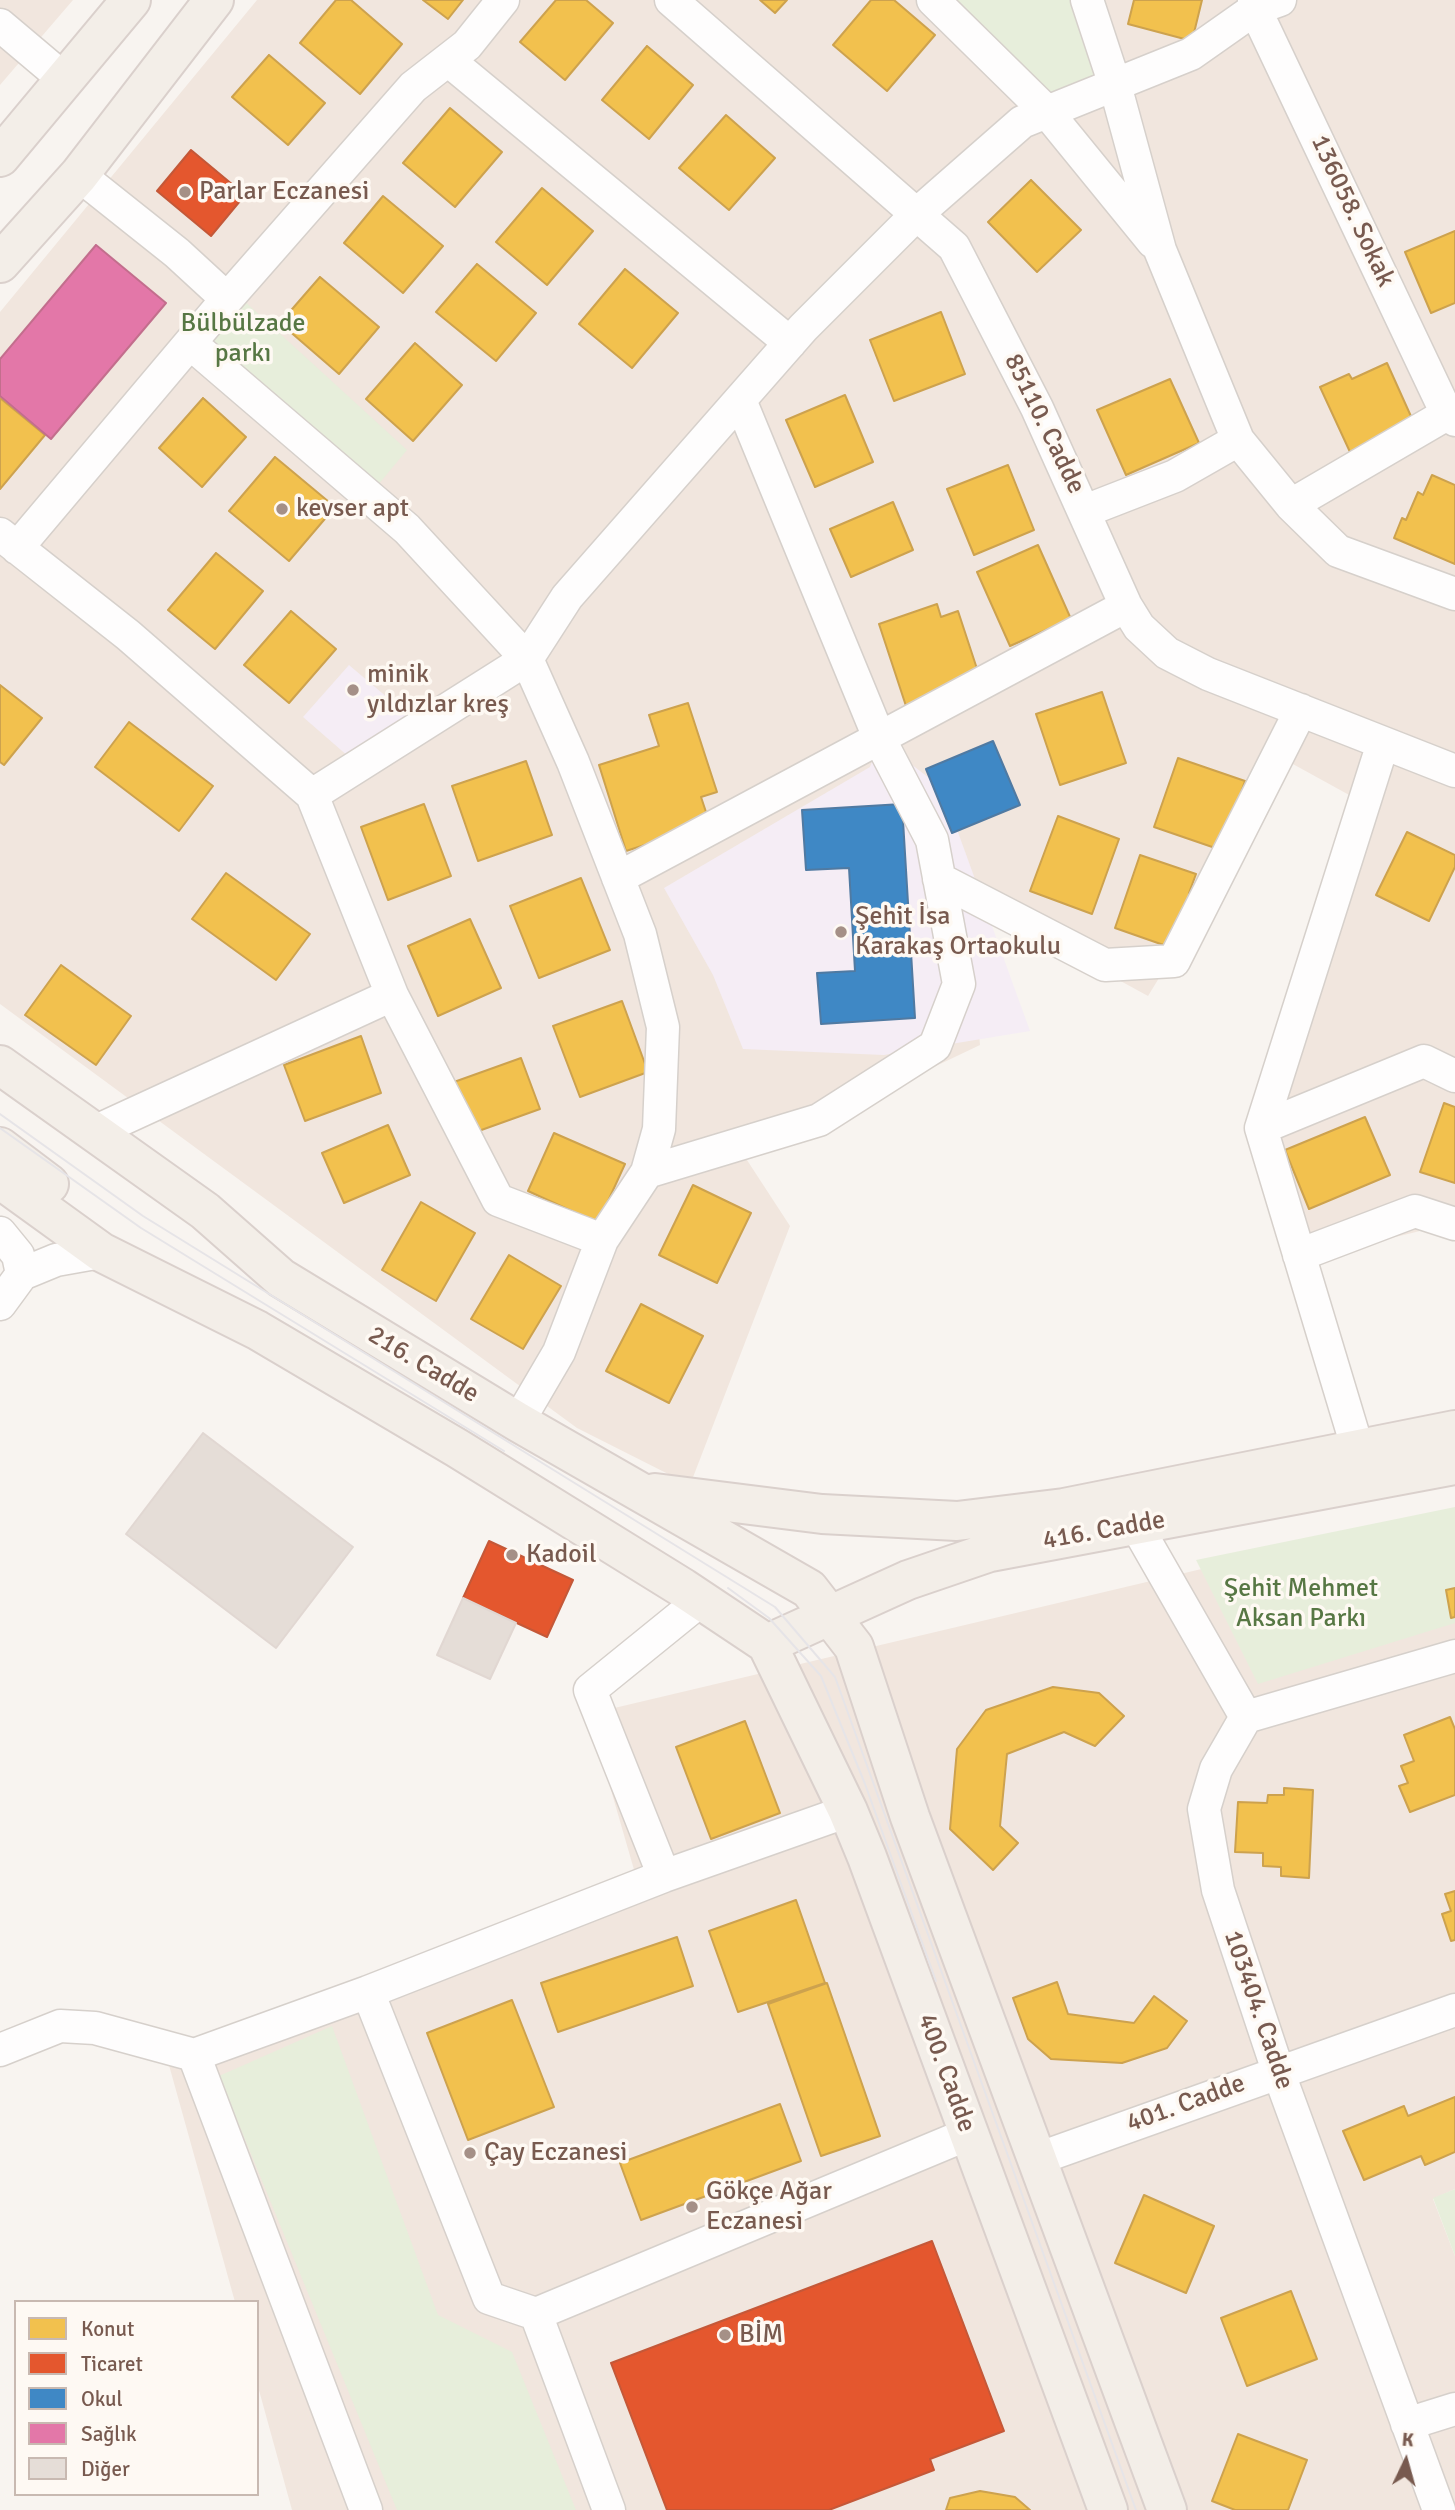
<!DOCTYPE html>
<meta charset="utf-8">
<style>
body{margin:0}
#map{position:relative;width:1455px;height:2510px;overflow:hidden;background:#f8f4f0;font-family:Signika,sans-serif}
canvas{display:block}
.legend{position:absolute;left:14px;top:2300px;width:245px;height:196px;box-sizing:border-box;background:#fef9f3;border:2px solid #c8b9b1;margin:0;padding:9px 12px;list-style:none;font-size:21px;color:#785a4f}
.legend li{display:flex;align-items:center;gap:14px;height:35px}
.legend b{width:35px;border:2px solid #c8b9b1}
.north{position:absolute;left:1371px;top:2426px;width:70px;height:70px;-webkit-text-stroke:5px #fef9f3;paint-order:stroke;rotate:5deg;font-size:19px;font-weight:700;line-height:28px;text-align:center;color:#785a4f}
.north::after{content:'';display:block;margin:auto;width:24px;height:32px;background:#785a4f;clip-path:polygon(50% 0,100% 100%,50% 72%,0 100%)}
</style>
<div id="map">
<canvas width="1455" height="2510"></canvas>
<ul class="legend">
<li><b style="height:19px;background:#f2c14e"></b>Konut</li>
<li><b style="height:19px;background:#e4572e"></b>Ticaret</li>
<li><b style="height:19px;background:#3f88c5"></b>Okul</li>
<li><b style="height:19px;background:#e377a8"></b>Sağlık</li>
<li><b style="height:19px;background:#e5ddd7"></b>Diğer</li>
</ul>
<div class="north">K</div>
</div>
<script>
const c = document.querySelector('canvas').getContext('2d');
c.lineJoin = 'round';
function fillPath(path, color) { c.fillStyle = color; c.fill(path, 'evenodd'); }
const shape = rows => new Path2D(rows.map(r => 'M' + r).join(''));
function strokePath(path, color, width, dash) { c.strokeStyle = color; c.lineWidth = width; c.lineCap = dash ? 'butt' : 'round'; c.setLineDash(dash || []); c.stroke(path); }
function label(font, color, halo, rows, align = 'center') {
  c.font = font + ' Signika,sans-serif'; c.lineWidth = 7; c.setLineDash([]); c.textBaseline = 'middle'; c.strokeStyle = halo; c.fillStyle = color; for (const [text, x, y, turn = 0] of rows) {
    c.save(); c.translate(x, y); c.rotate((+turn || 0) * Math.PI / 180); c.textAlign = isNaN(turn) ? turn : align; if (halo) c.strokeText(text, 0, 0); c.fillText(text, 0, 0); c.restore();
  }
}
const residential = shape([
 [0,0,73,0,0,85],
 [257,0,1455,0,1455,1238,1424,1230,1310,1258,1246,1134,1351,796,1291,763,1148,996,967,897,980,1045,745,1157,790,1226,690,1485,577,1428,0,1004,0,312],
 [1455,1509,1455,2189,1433,2199,1455,2256,1455,2510,292,2510,257,2383,257,2302,235,2302,167,2058,639,1887,589,1714]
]);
const education = shape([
 [349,665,408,715,349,757,303,717],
 [880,740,942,788,1030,1031,884,1055,743,1049,713,975,664,888,870,767]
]);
const green = shape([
 [936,0,1081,0,1102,77,1048,99],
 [241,298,407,450,373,491,203,342],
 [1455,1507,1455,1623,1258,1684,1196,1560],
 [332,2026,438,2315,512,2352,576,2510,397,2510,219,2076],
 [1455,2189,1455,2256,1433,2198]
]);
const homes = shape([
 [336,0,351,0,402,44,360,94,300,43,336,0],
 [423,0,463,0,448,19,423,0],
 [556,0,586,0,613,23,565,80,520,42,556,0],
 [760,0,787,0,775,13,760,0],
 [871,0,894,0,935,35,887,91,833,45,871,0],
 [1134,0,1202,0,1192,41,1128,24,1134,0],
 [647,46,693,85,649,139,602,100,647,46],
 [269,55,325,103,288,145,232,97,269,55],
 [450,108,502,152,455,207,403,163,450,108],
 [726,115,775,158,729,210,679,168,726,115],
 [1031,180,1081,230,1037,272,988,222,1031,180],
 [542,188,593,231,547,285,496,242,542,188],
 [383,196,443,246,403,293,344,243,383,196],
 [1455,231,1455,303,1431,313,1405,252,1455,231],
 [477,264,536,313,496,361,436,312,477,264],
 [625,269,678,313,632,368,579,324,625,269],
 [320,277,379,327,339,374,280,323,320,277],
 [941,312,965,374,894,401,870,340,941,312],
 [415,343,462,385,413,441,366,399,415,343],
 [1387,363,1414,423,1350,452,1320,387,1349,374,1352,379,1387,363],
 [1170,379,1199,443,1126,475,1097,410,1170,379],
 [845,395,873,462,815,487,786,420,845,395],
 [0,398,45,435,0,489,0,398],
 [203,398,246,437,202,487,159,448,203,398],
 [275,457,335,507,289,561,229,511,275,457],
 [1008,465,1034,530,974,555,947,489,1008,465],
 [1432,475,1455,485,1455,564,1394,538,1402,518,1406,520,1418,492,1423,495,1432,475],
 [893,502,913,550,851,577,830,529,893,502],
 [1038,545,1071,619,1010,646,977,572,1038,545],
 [216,553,263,591,215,649,168,610,216,553],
 [937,604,941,617,958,611,981,681,906,706,879,624,937,604],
 [291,611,336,649,289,703,244,665,291,611],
 [0,685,42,718,4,765,0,762,0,685],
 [1102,692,1126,763,1060,785,1036,714,1102,692],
 [688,703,717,792,701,797,710,824,626,851,599,765,659,746,649,715,688,703],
 [129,722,213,786,179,831,95,767,129,722],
 [1178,758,1245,781,1221,850,1154,827,1178,758],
 [526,761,552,835,478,861,452,786,526,761],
 [424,804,451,876,388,900,361,827,424,804],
 [1058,816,1119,839,1092,914,1030,891,1058,816],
 [1407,832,1455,855,1455,867,1429,921,1376,895,1407,832],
 [1140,855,1196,874,1189,893,1193,895,1175,949,1115,928,1140,855],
 [226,873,310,934,276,980,192,919,226,873],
 [581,878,610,950,539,978,510,906,581,878],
 [470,919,501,988,438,1016,408,946,470,919],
 [61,965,131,1016,96,1065,25,1015,61,965],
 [622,1001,648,1072,580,1097,553,1026,622,1001],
 [361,1036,381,1093,305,1121,284,1065,361,1036],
 [521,1058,540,1109,473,1133,454,1082,521,1058],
 [1444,1103,1455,1107,1455,1183,1420,1172,1444,1103],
 [1365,1117,1390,1175,1309,1209,1285,1150,1365,1117],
 [388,1125,410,1175,344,1203,322,1153,388,1125],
 [554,1133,625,1164,598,1223,528,1191,554,1133],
 [693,1185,751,1213,717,1283,659,1255,693,1185],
 [421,1202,475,1233,436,1301,382,1270,421,1202],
 [509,1255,561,1286,523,1349,471,1319,509,1255],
 [641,1304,703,1336,669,1403,606,1371,641,1304],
 [1455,1588,1455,1617,1451,1618,1446,1590,1455,1588],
 [1053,1687,1099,1693,1124,1716,1095,1746,1064,1732,1007,1754,1000,1826,1018,1843,993,1870,950,1829,957,1749,986,1710,1053,1687],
 [1450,1717,1455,1729,1455,1795,1410,1812,1399,1786,1408,1783,1401,1766,1414,1761,1404,1735,1450,1717],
 [745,1721,780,1813,711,1839,676,1747,745,1721],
 [1284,1788,1313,1790,1309,1878,1281,1876,1281,1867,1263,1866,1263,1853,1235,1852,1238,1802,1267,1803,1268,1795,1284,1795,1284,1788],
 [1455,1891,1455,1940,1451,1941,1442,1914,1451,1911,1445,1894,1455,1891],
 [796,1900,825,1983,738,2012,709,1931,796,1900],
 [677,1937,693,1986,558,2032,541,1983,677,1937],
 [1057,1982,1068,2014,1134,2023,1154,1996,1187,2021,1167,2048,1122,2063,1051,2059,1028,2039,1013,1998,1057,1982],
 [827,1983,880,2136,821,2156,768,2004,827,1983],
 [512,2000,554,2107,468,2140,427,2033,512,2000],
 [1455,2097,1455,2152,1425,2165,1421,2156,1364,2180,1343,2131,1404,2106,1408,2116,1455,2097],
 [780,2104,801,2161,641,2220,620,2163,780,2104],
 [1144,2195,1214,2226,1186,2293,1115,2263,1144,2195],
 [1291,2291,1317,2359,1247,2386,1221,2318,1291,2291],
 [1238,2434,1307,2460,1288,2510,1235,2510,1212,2501,1238,2434],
 [980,2491,1015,2497,1030,2510,946,2510,950,2498,980,2491]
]);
const shops = shape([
 [191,150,245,195,211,236,157,191,191,150],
 [489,1541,573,1580,547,1637,463,1598,489,1541],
 [932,2241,1004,2431,930,2459,934,2470,829,2510,667,2510,611,2363,932,2241]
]);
const schools = shape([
 [993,741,1020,805,952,833,926,769,993,741],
 [902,804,915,1018,821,1024,817,973,855,971,849,868,806,870,802,810,902,804]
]);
const health = shape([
 [96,245,166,303,51,439,0,396,0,359,96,245]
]);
const building = shape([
 [203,1433,353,1547,276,1648,126,1534,203,1433],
 [463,1598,516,1623,490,1679,437,1655,463,1598]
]);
const minor = shape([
 [671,0,954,247,1037,408,1126,606,1139,627,1167,653,1208,674,1455,771],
 [933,0,1047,112,1153,242],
 [1254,0,1255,9,1447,414,1455,420],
 [0,25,64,79],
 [448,60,790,343],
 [79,175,177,253,227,299],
 [190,343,407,529,527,659,573,762,640,934,663,1027,659,1129,647,1172,602,1240,559,1352,518,1422],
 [1238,440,1291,505,1338,551,1455,594],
 [1291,505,1447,414],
 [1085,511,1175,476,1238,440,1160,250,1115,85,1087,0],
 [0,534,128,635,312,795,392,995,498,1200,602,1240],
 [17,548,227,299,413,87,467,45,503,0],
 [312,795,527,659,567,597,803,328,917,214,1022,122,1191,54,1255,9,1280,0],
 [618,878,1126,606],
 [939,879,1105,965,1174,961,1301,710],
 [1261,1128,1424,1061,1455,1076],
 [92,1133,392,995],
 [647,1172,819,1120,935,1046,959,984,932,840,880,740,740,400],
 [0,1233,18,1255,22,1274],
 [1299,1255,1415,1211,1455,1224],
 [0,1304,22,1274,56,1260,101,1252],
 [1358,1450,1261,1128,1383,743],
 [1136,1525,1246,1717,1216,1769,1204,1809,1218,1890,1278,2071,1439,2510],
 [1246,1717,1455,1656],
 [664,1876,590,1690,701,1600],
 [368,1992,489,2298,536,2314],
 [0,2050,60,2026,95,2028,194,2055,368,1992,664,1876,848,1811],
 [194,2055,366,2510],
 [1037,2159,1455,2010],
 [1407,2424,1455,2409],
 [609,2510,536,2314,968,2134]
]);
const major = shape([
 [0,157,131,0],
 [0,263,79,175,214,0],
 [0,1065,205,1211,281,1278,518,1422,809,1589,854,1647,910,1817,1167,2510],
 [0,1147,49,1184],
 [0,1179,101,1252,257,1330,457,1448,683,1588,767,1644],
 [655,1493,822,1514,957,1521,1064,1508,1455,1430],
 [767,1644,848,1811,867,1857,1108,2510],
 [767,1644,908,1580,990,1552,1455,1465]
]);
const tram = shape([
 [0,1114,143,1216,775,1607,835,1677,1136,2510],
 [0,1128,141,1228,504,1451],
 [728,1588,769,1618,821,1676,865,1784,936,1981]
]);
const markers = [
 [185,192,7,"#a59087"],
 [282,509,7,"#a59087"],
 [353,690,7,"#a59087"],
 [841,932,7,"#a59087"],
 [512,1555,7,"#a59087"],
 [470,2153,7,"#a59087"],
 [692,2207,7,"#a59087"],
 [725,2335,7,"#a59087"]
];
const poiNames = [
 ["Parlar Eczanesi",199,192],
 ["kevser apt",296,509],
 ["minik",367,675],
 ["yıldızlar kreş",367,705],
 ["Şehit İsa",855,917],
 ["Karakaş Ortaokulu",855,947],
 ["Kadoil",526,1555],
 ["Çay Eczanesi",484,2153],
 ["Gökçe Ağar",706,2192],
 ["Eczanesi",706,2222],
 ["BİM",739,2335]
];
const streetNames = [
 ["136058. Sokak",1352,211,65],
 ["85110. Cadde",1044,424,64],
 ["216. Cadde",423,1365,31],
 ["416. Cadde",1104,1531,-10],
 ["103404. Cadde",1258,2010,71],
 ["400. Cadde",946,2073,70],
 ["401. Cadde",1186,2104,-20]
];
const parkNames = [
 ["Bülbülzade",243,324],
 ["parkı",243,354],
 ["Şehit Mehmet",1301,1589],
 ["Aksan Parkı",1301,1619]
];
fillPath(residential, '#f1e6de');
fillPath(education, '#f5edf5');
fillPath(green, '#e7eedb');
fillPath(homes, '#f2c14e');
strokePath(homes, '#cda24e', 2);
fillPath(shops, '#e4572e');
strokePath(shops, '#c45838', 2);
fillPath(schools, '#3f88c5');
strokePath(schools, '#507aa2', 2);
fillPath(health, '#e377a8');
strokePath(health, '#c36e8d', 2);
fillPath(building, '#e5ddd7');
strokePath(building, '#e1d7d2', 2);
strokePath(minor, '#d6d0cb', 35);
strokePath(major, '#dad0cc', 42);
strokePath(minor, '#fefdfd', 32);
strokePath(major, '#f3eee8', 38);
strokePath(tram, '#e6e4e7', 2);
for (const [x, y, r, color] of markers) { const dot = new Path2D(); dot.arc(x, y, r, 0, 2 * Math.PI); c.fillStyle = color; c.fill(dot); strokePath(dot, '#fef9f3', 2.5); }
label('26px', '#785a4f', '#fef9f3', poiNames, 'left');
label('26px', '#785a4f', '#fef9f3', streetNames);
label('26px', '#577744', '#fef9f3', parkNames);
</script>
